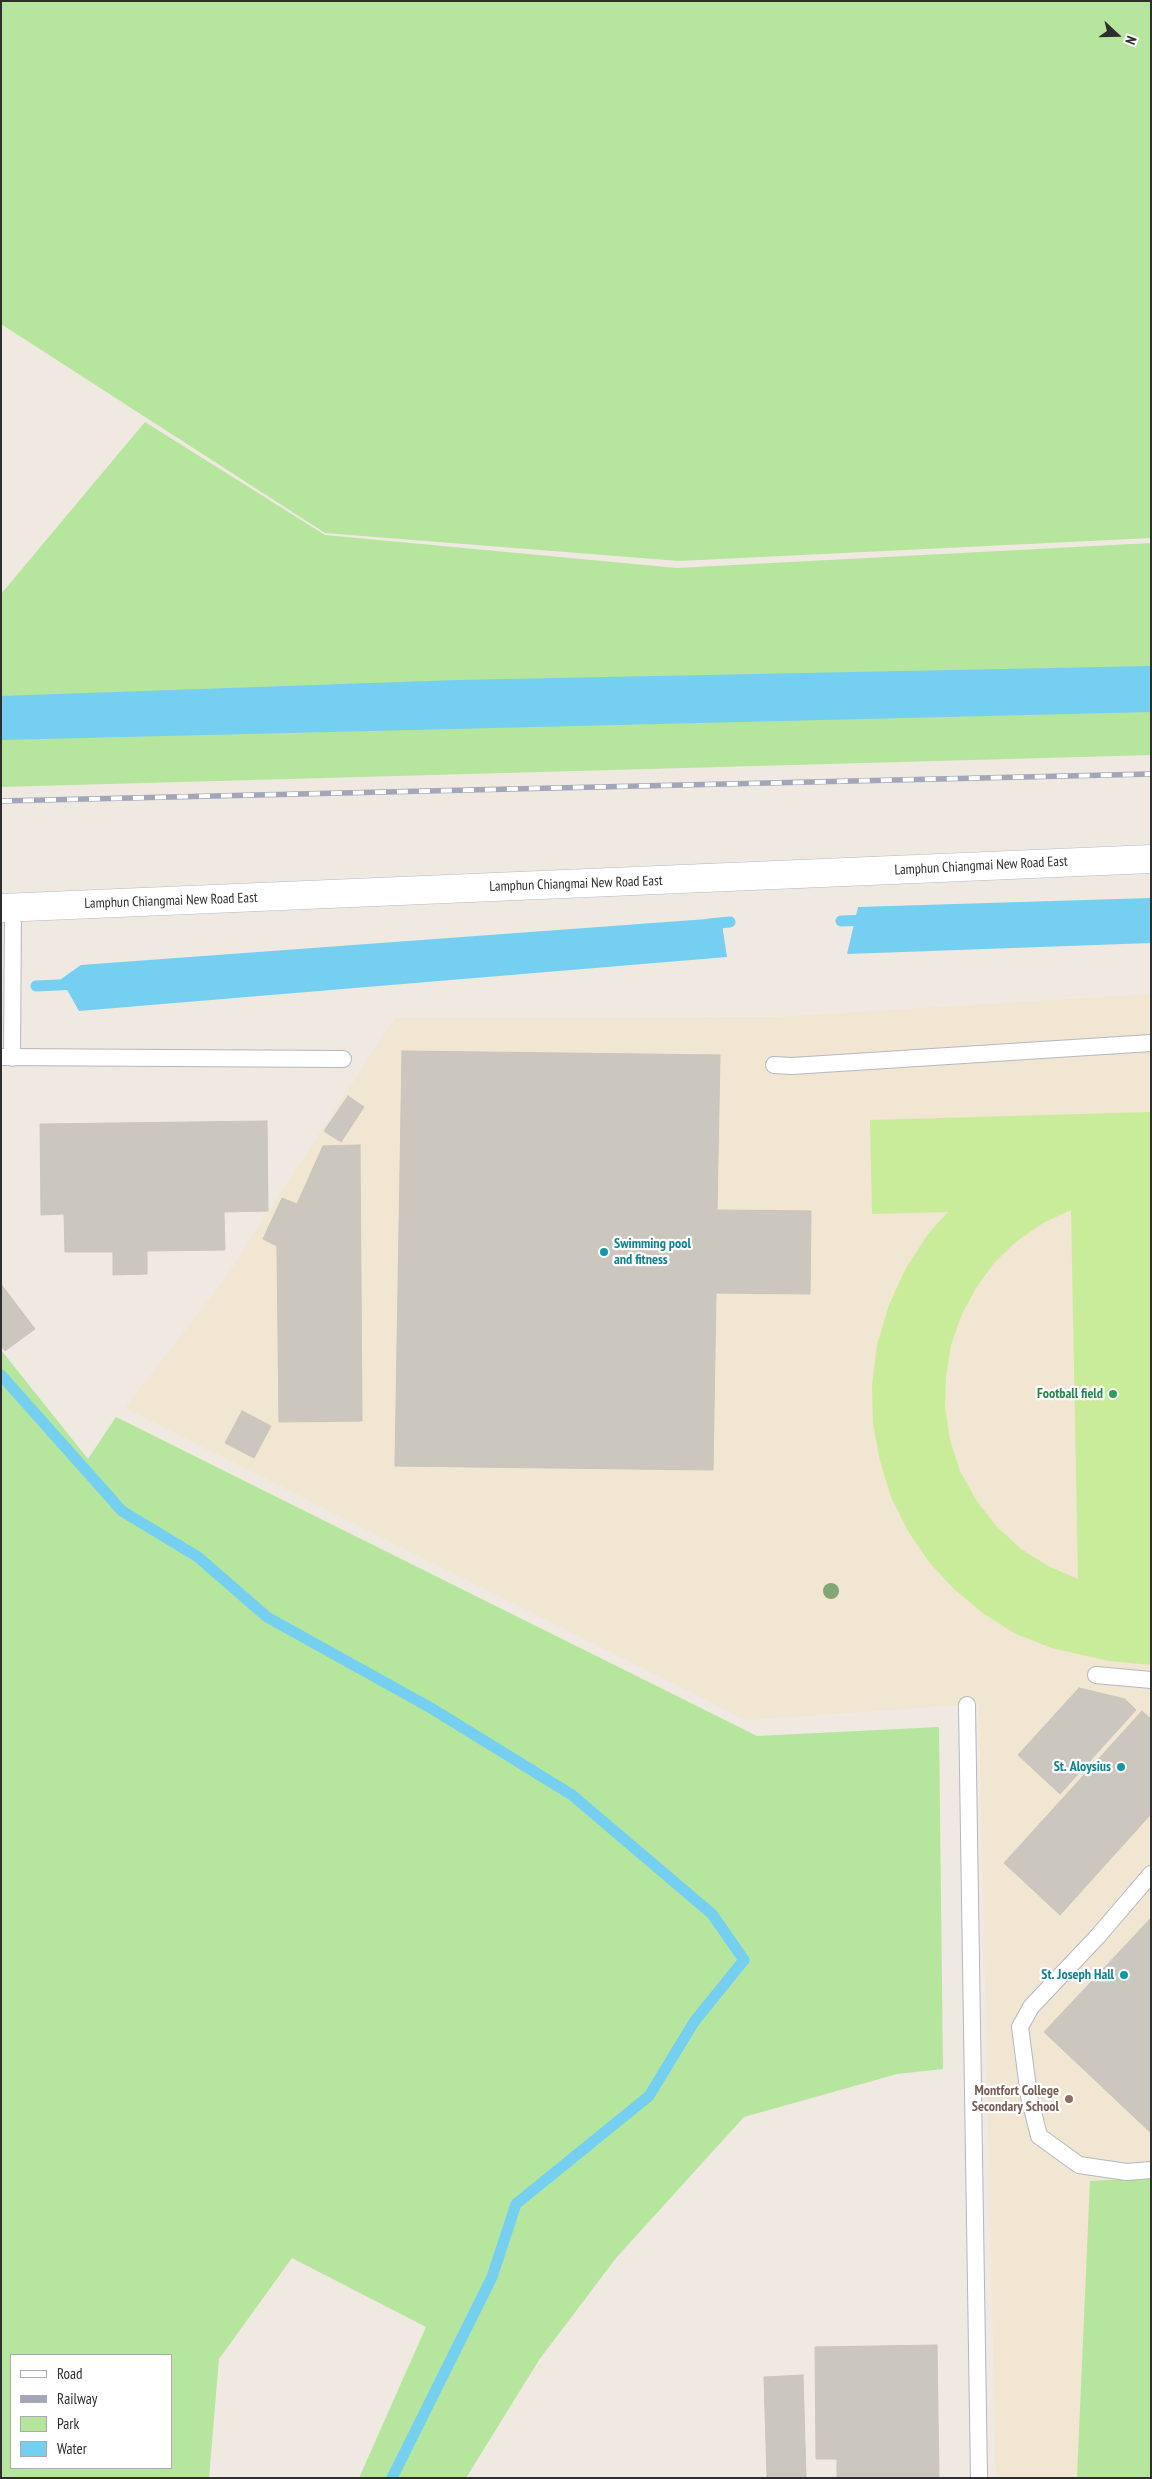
<!DOCTYPE html>
<style>
body{margin:0}
#map{position:relative;width:1152px;height:2479px;overflow:hidden;background:#efe9e1;font-family:"PT Sans Narrow",sans-serif}
canvas{display:block}
.frame{position:absolute;inset:0;border:2px solid #2e2e2e;pointer-events:none}
.legend{position:absolute;left:10px;top:2354px;width:162px;height:115px;box-sizing:border-box;background:#fff;border:1px solid #ababab;margin:0;padding:6px 9px;list-style:none;font-size:15px;color:#2e2e2e}
.legend li{display:flex;align-items:center;gap:10px;height:25px}
.legend b{width:25px;border:1px solid #ababab}
.north{position:absolute;left:1092px;top:10px;width:50px;height:50px;-webkit-text-stroke:4px #fff;paint-order:stroke;rotate:111deg;font-size:14px;font-weight:700;line-height:20px;text-align:center;color:#2e2e2e}
.north::after{content:'';display:block;margin:auto;width:18px;height:22px;background:#2e2e2e;clip-path:polygon(50% 0,100% 100%,50% 72%,0 100%)}
</style>
<div id="map">
<canvas width="1152" height="2479"></canvas>
<div class="frame"></div>
<ul class="legend">
<li><b style="height:6px;background:#fff"></b>Road</li>
<li><b style="height:6px;background:#a3a6b8"></b>Railway</li>
<li><b style="height:14px;background:#b6e59e"></b>Park</li>
<li><b style="height:14px;background:#75cff0"></b>Water</li>
</ul>
<div class="north">N</div>
</div>
<script>
const c = document.querySelector('canvas').getContext('2d');
c.lineJoin = 'round';
function fillPath(path, color) { c.fillStyle = color; c.fill(path, 'evenodd'); }
const shape = rows => new Path2D(rows.map(r => 'M' + r).join(''));
function strokePath(path, color, width, dash) { c.strokeStyle = color; c.lineWidth = width; c.lineCap = dash ? 'butt' : 'round'; c.setLineDash(dash || []); c.stroke(path); }
function label(font, color, halo, rows, align = 'center') {
  c.font = font + ' "PT Sans Narrow",sans-serif'; c.lineWidth = 4.5; c.setLineDash([]); c.textBaseline = 'middle'; c.strokeStyle = halo; c.fillStyle = color; for (const [text, x, y, turn = 0] of rows) {
    c.save(); c.translate(x, y); c.rotate((+turn || 0) * Math.PI / 180); c.textAlign = isNaN(turn) ? turn : align; if (halo) c.strokeText(text, 0, 0); c.fillText(text, 0, 0); c.restore();
  }
}
const education = shape([
 [1151,994,1151,2478,996,2478,979,1704,746,1720,125,1408,224,1280,395,1018,776,1017]
]);
const green = shape([
 [1,1,1151,1,1151,538,679,561,325,533,1,324],
 [145,422,325,535,677,568,1151,543,1151,755,1,787,1,594],
 [1,1350,88,1459,116,1417,757,1736,939,1727,943,2069,897,2074,744,2117,616,2258,539,2360,466,2478,359,2478,426,2327,292,2258,219,2359,209,2478,1,2478],
 [11,2355,171,2355,171,2468,11,2468],
 [1151,2178,1151,2478,1077,2478,1090,2181]
]);
const pitch = shape([
 [1151,1112,1151,1665,1109,1661,1052,1648,1016,1634,984,1614,955,1590,929,1562,908,1531,891,1497,880,1461,873,1424,872,1386,877,1345,889,1305,906,1268,928,1234,948,1212,872,1214,870,1120],
 [1071,1210,1078,1578,1078,1579,1048,1566,1021,1549,996,1526,976,1500,960,1471,950,1440,945,1407,946,1376,951,1345,961,1316,976,1288,994,1263,1017,1241,1043,1223]
]);
const water = shape([
 [1151,666,1151,712,1,740,1,696,457,680],
 [1151,898,1151,943,847,954,858,907],
 [721,918,727,957,79,1011,61,979,81,965]
]);
const stream = shape([
 [841,921,869,920],
 [709,924,730,922],
 [36,986,79,984],
 [1,1375,122,1511,198,1557,267,1617,431,1708,572,1795,712,1914,744,1960,694,2022,649,2096,516,2204,492,2277,392,2478]
]);
const building = shape([
 [402,1051,720,1055,717,1210,811,1211,810,1294,716,1293,713,1470,395,1466,402,1051],
 [348,1096,364,1107,341,1142,324,1131,348,1096],
 [267,1121,268,1211,224,1212,225,1250,147,1251,147,1274,113,1275,113,1252,65,1252,64,1214,41,1215,40,1124,267,1121],
 [360,1145,362,1421,279,1422,277,1246,263,1239,282,1198,297,1204,323,1146,360,1145],
 [1,1284,35,1329,5,1351,1,1346,1,1284],
 [242,1411,271,1426,254,1458,225,1443,242,1411],
 [1079,1688,1125,1699,1136,1710,1060,1794,1018,1755,1079,1688],
 [1142,1711,1151,1719,1151,1814,1060,1915,1004,1863,1142,1711],
 [1151,1918,1151,2133,1044,2032,1151,1918],
 [937,2345,939,2478,837,2478,837,2459,816,2459,815,2347,937,2345],
 [803,2375,806,2478,767,2478,764,2377,803,2375]
]);
const lane = shape([
 [1,1057,343,1059],
 [12,1058,13,908],
 [774,1065,792,1066,1151,1043],
 [1096,1675,1151,1680],
 [967,1705,979,2478],
 [1151,1874,1098,1936,1031,2007,1020,2027,1029,2096,1039,2136,1079,2165,1127,2172,1151,2170]
]);
const secondary = shape([
 [1,908,1151,859]
]);
const rail = shape([
 [1,801,1151,774]
]);
const trees = [
 [831,1591]
];
const markers = [
 [604,1252,5,"#0f9aa8"],
 [1113,1394,5,"#2e9e5b"],
 [1121,1767,5,"#0f9aa8"],
 [1124,1975,5,"#0f9aa8"],
 [1069,2099,5,"#8d6e63"]
];
const streetNames = [
 ["Lamphun Chiangmai New Road East",981,866,-3],
 ["Lamphun Chiangmai New Road East",576,884,-2],
 ["Lamphun Chiangmai New Road East",171,901,-2]
];
const cultureNames = [
 ["Swimming pool",614,1244,"left"],
 ["and fitness",614,1260,"left"],
 ["St. Aloysius",1111,1767],
 ["St. Joseph Hall",1114,1975]
];
const leisureNames = [
 ["Football field",1103,1394]
];
const educationNames = [
 ["Montfort College",1059,2091],
 ["Secondary School",1059,2107]
];
fillPath(education, '#f0e6d1');
fillPath(green, '#b6e59e');
fillPath(pitch, '#c9ec9a');
fillPath(water, '#75cff0');
strokePath(stream, '#75cff0', 11);
fillPath(building, '#cbc7bf');
strokePath(building, '#cbc5ba', 1);
strokePath(lane, '#b4b7c1', 18);
strokePath(secondary, '#b4b7c1', 29);
strokePath(lane, '#fff', 16);
strokePath(secondary, '#fff', 28);
strokePath(rail, '#a3a6b8', 5.5);
strokePath(rail, '#fff', 4, [11]);
c.fillStyle = '#84a574';
for (const [x, y] of trees) { c.beginPath(); c.arc(x, y, 8, 0, 2 * Math.PI); c.fill(); }
for (const [x, y, r, color] of markers) { const dot = new Path2D(); dot.arc(x, y, r, 0, 2 * Math.PI); c.fillStyle = color; c.fill(dot); strokePath(dot, '#fff', 2); }
label('14px', '#2e2e2e', '#fff', streetNames);
label('bold 14px', '#0d838f', '#fff', cultureNames, 'right');
label('bold 14px', '#27864d', '#fff', leisureNames, 'right');
label('bold 14px', '#785e54', '#fff', educationNames, 'right');
</script>
